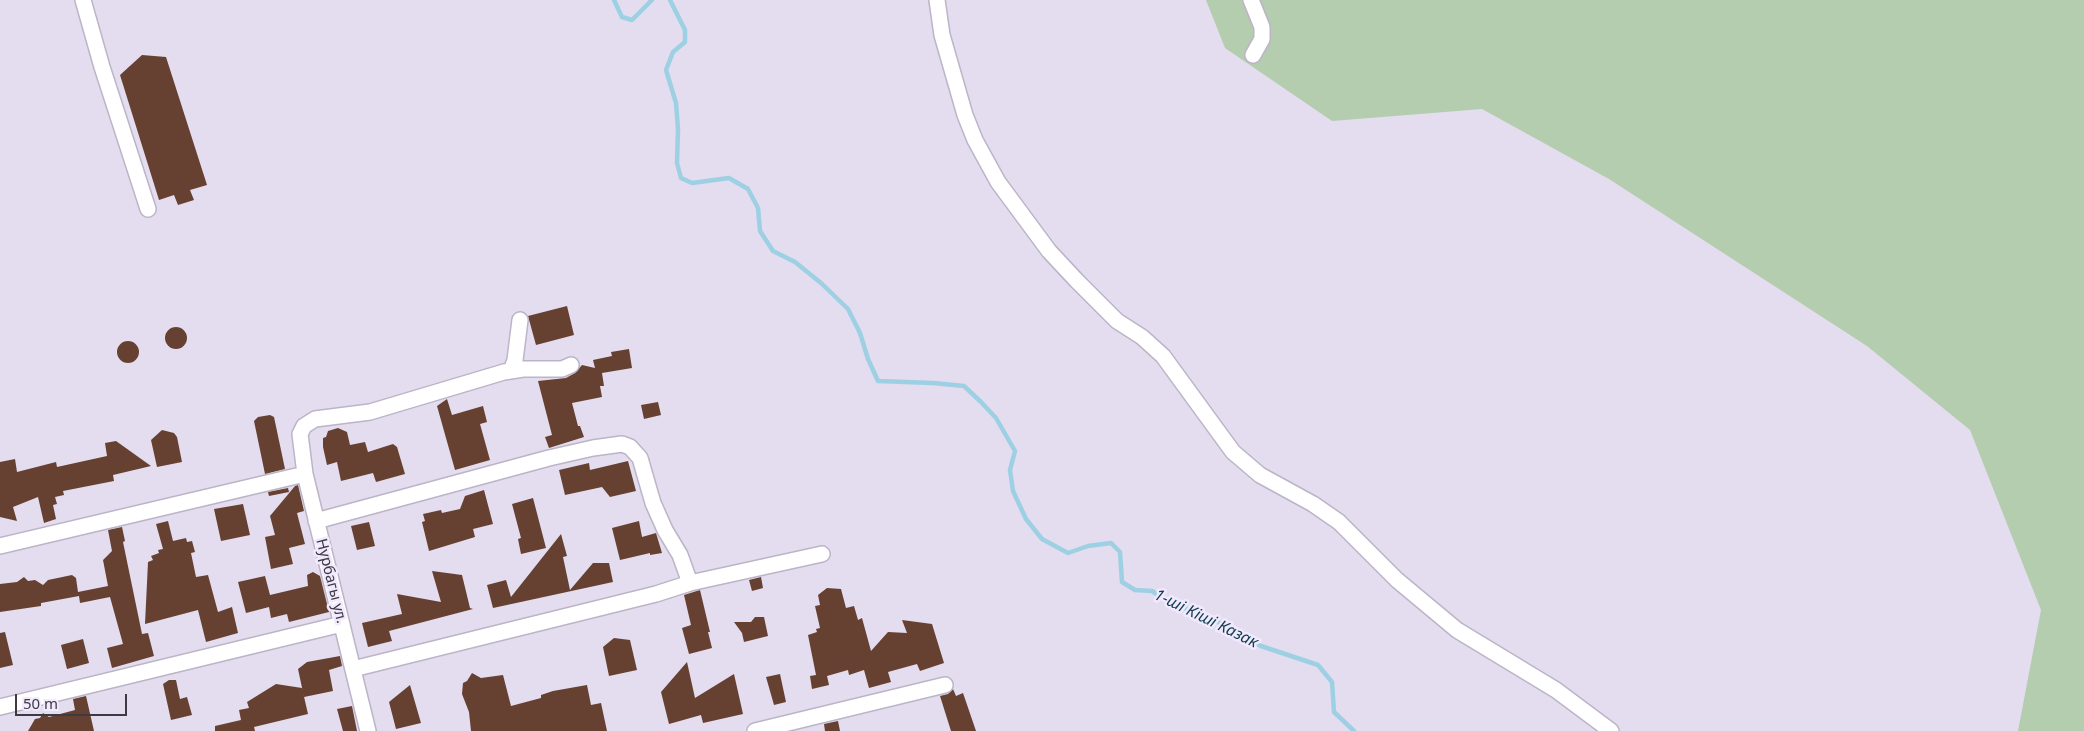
<!DOCTYPE html>
<meta charset="utf-8">
<style>
body{margin:0}
#map{position:relative;width:2084px;height:731px;overflow:hidden;background:#e4dcef;font-family:"Noto Sans",sans-serif}
canvas{display:block}
.scale{position:absolute;left:15px;top:694px;width:112px;height:22px;box-sizing:border-box;border:2px solid #3d3a42;border-top:0;padding-left:6px;font-size:15px;line-height:18px;white-space:nowrap;color:#3d3a42;-webkit-text-stroke:4px #f1e9fd;paint-order:stroke}
</style>
<div id="map">
<canvas width="2084" height="731"></canvas>
<div class="scale">50 m</div>
</div>
<script>
const c = document.querySelector('canvas').getContext('2d');
c.lineJoin = 'round';
function fillPath(path, color) { c.fillStyle = color; c.fill(path, 'evenodd'); }
const shape = rows => new Path2D(rows.map(r => 'M' + r).join(''));
function strokePath(path, color, width, dash) { c.strokeStyle = color; c.lineWidth = width; c.lineCap = dash ? 'butt' : 'round'; c.setLineDash(dash || []); c.stroke(path); }
function label(font, color, halo, rows, align = 'center') {
  c.font = font + ' "Noto Sans",sans-serif'; c.lineWidth = 5; c.setLineDash([]); c.textBaseline = 'middle'; c.strokeStyle = halo; c.fillStyle = color; for (const [text, x, y, turn = 0] of rows) {
    c.save(); c.translate(x, y); c.rotate((+turn || 0) * Math.PI / 180); c.textAlign = isNaN(turn) ? turn : align; if (halo) c.strokeText(text, 0, 0); c.fillText(text, 0, 0); c.restore();
  }
}
const green = shape([
 [1206,0,2084,0,2084,731,2018,731,2041,610,1970,430,1867,346,1609,179,1482,109,1332,121,1225,48]
]);
const stream = shape([
 [614,0,622,17,632,20,652,0],
 [670,0,685,30,685,42,673,52,666,70,676,103,678,129,677,163,681,178,692,183,729,178,748,189,758,208,760,231,773,251,795,262,821,283,848,309,860,333,868,359,878,381,933,383,964,386,981,402,996,418,1015,451,1010,470,1013,491,1026,519,1042,539,1068,553,1088,546,1111,543,1120,552,1122,582,1135,590,1152,591,1175,606,1200,612,1261,646,1318,665,1332,682,1334,712,1354,731]
]);
const building = shape([
 [142,55,166,57,207,185,190,190,194,200,178,205,174,195,159,200,120,75],
 [567,306,574,335,536,345,528,316],
 '165 338a11 11 0 1 1 22 0a11 11 0 1 1-22 0Z',
 '117 352a11 11 0 1 1 22 0a11 11 0 1 1-22 0Z',
 [629,349,632,368,602,373,604,386,600,386,602,397,572,403,578,426,580,426,584,437,549,448,545,437,552,435,538,381,566,378,575,373,582,365,595,368,593,360,612,356,611,352],
 [447,399,452,415,483,406,487,422,480,424,490,460,455,470,437,406],
 [658,402,661,415,644,419,641,405],
 [270,415,274,417,285,469,265,474,254,421,258,417],
 [338,428,347,432,350,445,365,442,368,452,393,444,397,447,405,474,376,482,373,473,341,481,337,462,327,465,323,447,323,438,326,437,328,431],
 [162,430,174,433,177,437,182,462,157,467,151,440],
 [116,441,151,466,113,475,114,481,63,491,64,495,55,497,57,504,53,505,56,519,44,523,38,497,13,507,17,521,0,517,0,462,15,459,17,472,56,462,57,467,107,456,105,443],
 [628,461,636,491,610,497,602,487,565,495,559,470,589,463,590,470],
 [298,485,304,511,297,513,305,544,289,548,293,564,271,569,265,537,275,535,270,516,295,486],
 [288,488,289,492,269,496,268,492],
 [484,490,493,524,473,529,475,537,429,551,422,522,425,521,423,514,441,510,442,513,460,509,465,496],
 [533,498,546,548,521,554,518,539,521,538,512,504],
 [243,504,250,535,221,541,214,509],
 [168,521,173,541,186,538,187,542,192,541,195,552,191,553,196,577,208,575,218,612,232,607,238,633,206,642,198,610,145,624,148,562,153,560,151,556,159,553,158,550,163,549,156,524],
 [639,521,642,537,656,533,662,553,650,555,650,553,620,560,612,528],
 [369,522,375,546,357,550,351,526],
 [122,527,125,541,123,542,142,634,148,633,154,656,112,668,107,648,123,644,110,597,80,603,79,596,41,603,41,606,0,612,0,584,17,582,24,577,28,581,35,580,43,585,48,580,72,575,76,578,78,592,108,586,103,560,112,551,108,530],
 [561,534,567,556,563,557,570,590,593,563,609,563,613,582,493,608,487,585,506,580,511,597],
 [432,571,462,575,470,608,473,609,389,631,392,641,368,647,362,623,402,614,397,594,441,602],
 [313,572,320,576,329,612,289,622,287,614,271,618,269,607,246,613,238,582,265,576,270,595,308,586,307,575],
 [761,577,763,588,752,591,749,580],
 [827,588,841,589,846,608,854,606,858,620,862,618,871,651,888,632,907,633,902,620,932,624,944,663,920,671,917,664,888,672,891,682,869,688,864,670,849,675,848,670,827,676,829,685,812,689,810,676,816,675,808,635,817,632,816,629,820,628,815,606,820,605,818,595],
 [700,590,710,632,708,632,712,648,689,654,682,628,691,625,684,595],
 [755,617,764,617,768,636,744,642,742,633,734,622,751,622],
 [5,632,13,665,0,668,0,633],
 [614,638,630,640,637,670,609,676,603,647],
 [83,639,89,663,67,669,61,645],
 [340,656,342,666,329,670,333,691,304,697,298,669,307,662],
 [687,662,695,698,734,674,743,714,703,723,701,715,669,724,661,692],
 [472,673,481,678,503,675,511,706,541,698,541,695,553,691,587,685,591,705,601,703,607,731,471,731,469,712,462,694,463,683,467,681],
 [780,674,786,702,774,705,766,677],
 [169,680,176,680,180,699,187,697,192,715,171,720,163,684],
 [276,684,302,688,308,714,254,727,255,731,215,731,215,726,241,720,239,710,249,708,247,702],
 [410,685,421,723,396,729,389,702],
 [953,689,956,696,963,693,976,731,951,731,940,696,948,694],
 [86,696,94,731,28,731,35,719,40,718,43,713,49,717,75,710,73,699],
 [352,706,357,731,343,731,337,709],
 [838,721,840,731,825,731,824,724]
]);
const minor = shape([
 [83,0,102,67,148,209],
 [937,0,942,35,965,115,975,140,998,182,1049,251,1077,281,1117,321,1142,337,1163,356,1233,452,1260,475,1313,504,1339,522,1397,580,1457,630,1556,690,1611,731],
 [1251,0,1262,27,1262,39,1253,55],
 [511,371,515,360,520,320],
 [316,521,549,458,593,448,622,444,630,447,640,458,653,503,665,530,680,555,690,583],
 [0,546,305,474],
 [353,669,656,594,690,583,822,554],
 [0,707,342,624],
 [368,731,305,474,300,434,304,426,315,419,370,412,504,372,523,369,562,369,571,365],
 [755,731,945,685]
]);
const streetNames = [
 ["Нурбагы ул.",331,581,76]
];
const waterNames = [
 ["1-ші Кіші Казак",1206,619,26]
];
fillPath(green, '#b3cdae');
strokePath(stream, '#9dd0e2', 4.5);
fillPath(building, '#664030');
strokePath(minor, '#bcb4c7', 18);
strokePath(minor, '#fff', 15);
label('15px', '#3d3a42', '#f1e9fd', streetNames);
label('italic 16px', '#0f3d4a', '#f1e9fd', waterNames);
</script>
